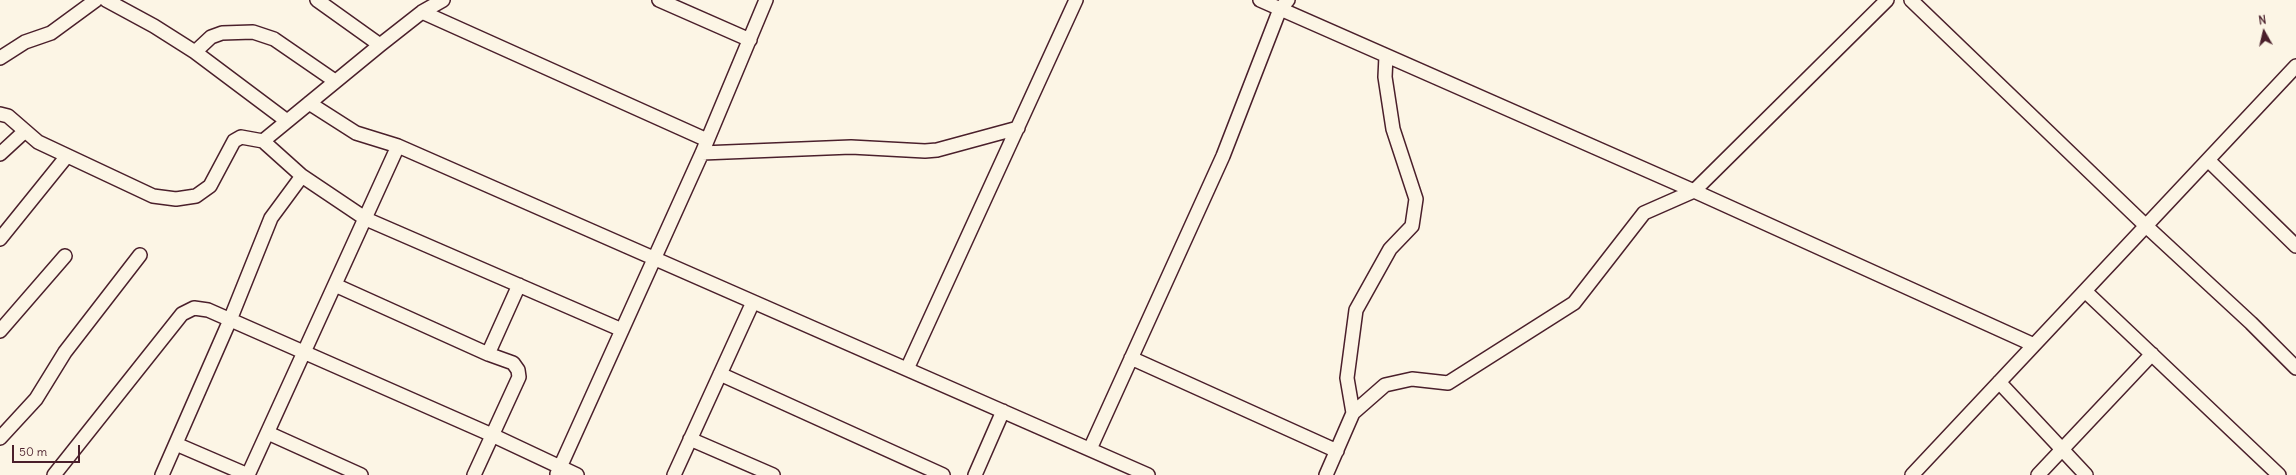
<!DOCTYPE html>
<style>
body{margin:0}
#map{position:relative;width:2296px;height:475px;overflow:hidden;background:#fcf5e5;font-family:Delius,sans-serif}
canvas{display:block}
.north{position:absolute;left:2244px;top:12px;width:40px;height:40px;-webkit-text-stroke:3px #fcf5e5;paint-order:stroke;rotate:352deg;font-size:11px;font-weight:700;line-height:16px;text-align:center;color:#4a1f2b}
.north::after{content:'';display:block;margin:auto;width:14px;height:18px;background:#4a1f2b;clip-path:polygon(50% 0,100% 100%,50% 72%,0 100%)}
.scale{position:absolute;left:12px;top:445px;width:68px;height:18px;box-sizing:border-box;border:2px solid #4a1f2b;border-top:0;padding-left:5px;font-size:12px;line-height:14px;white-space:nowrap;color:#4a1f2b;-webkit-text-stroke:3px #fcf5e5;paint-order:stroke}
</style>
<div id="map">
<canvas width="2296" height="475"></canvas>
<div class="north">N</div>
<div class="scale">50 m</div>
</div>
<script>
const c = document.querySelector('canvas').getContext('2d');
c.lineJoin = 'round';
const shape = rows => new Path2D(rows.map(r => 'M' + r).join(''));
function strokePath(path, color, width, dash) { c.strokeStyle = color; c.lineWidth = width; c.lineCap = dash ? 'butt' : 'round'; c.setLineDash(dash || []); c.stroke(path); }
const minor = shape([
 [106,0,154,26,195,52,287,121],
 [317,0,380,45],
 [659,0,750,40],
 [1260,0,1694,191,2034,345],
 [1911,0,2145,225,2251,323,2296,368],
 [422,12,707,140],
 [195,52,211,37,222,33,253,32,274,39,335,81],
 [0,58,25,42,51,33,96,0],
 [309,103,356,133,398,146,1148,475],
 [0,114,8,116,38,142,153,196,176,199,196,196,210,186,234,141,241,137,263,141,302,176,366,219,622,330],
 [263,141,380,45,422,12,443,0],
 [702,153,851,147,925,151,937,150,1018,128],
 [0,154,25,131],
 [2208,160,2296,246],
 [0,239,67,156],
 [335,285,488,354,513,363,518,370,519,377,474,475],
 [2085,291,2279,475],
 [0,331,65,256],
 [488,354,519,285],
 [1131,358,1337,451],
 [907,369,1076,0],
 [720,374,943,475],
 [1999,382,2086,475],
 [1353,413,1347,378,1356,310,1390,249,1412,226,1416,199,1393,129,1385,77,1386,56],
 [268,433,361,475],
 [0,438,36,399,65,352,140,255],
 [690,439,773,475],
 [176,444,248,475],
 [1090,449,1223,156,1280,9,1288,0],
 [557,474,702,153,766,0],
 [54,475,182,314,194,308,208,310,492,435,577,475],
 [162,475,230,320,271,218,302,176],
 [248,475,398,146],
 [674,475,753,302],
 [975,475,1003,411],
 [1326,475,1353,413,1385,385,1412,379,1448,383,1574,303,1644,213,1694,191,1887,0],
 [1912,475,2296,66],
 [2038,475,2152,354]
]);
strokePath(minor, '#4a1f2b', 16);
strokePath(minor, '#fcf5e5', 13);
</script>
